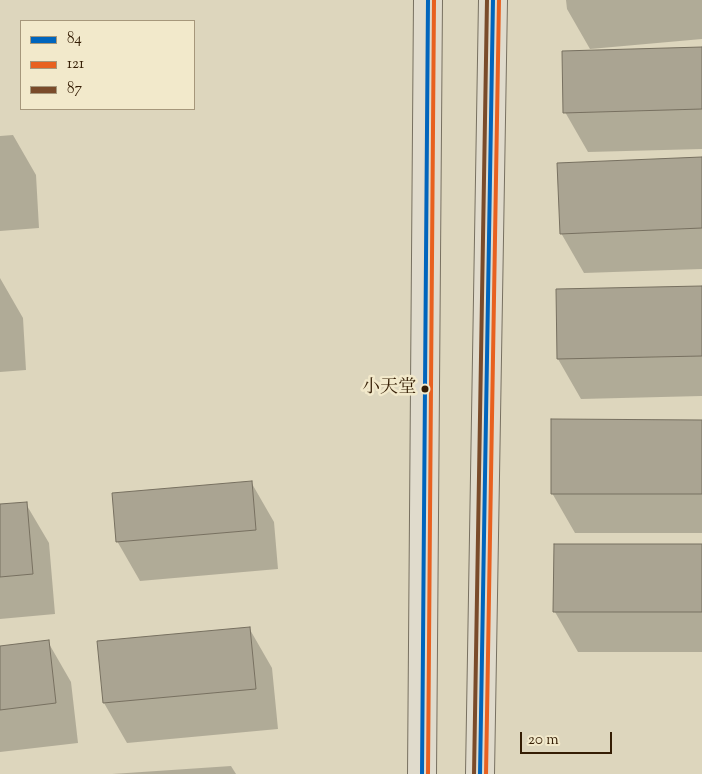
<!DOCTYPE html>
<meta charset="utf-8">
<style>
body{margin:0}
#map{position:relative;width:702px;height:774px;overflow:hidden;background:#ddd6bd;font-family:"Sorts Mill Goudy",serif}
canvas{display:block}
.legend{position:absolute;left:20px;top:20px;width:175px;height:90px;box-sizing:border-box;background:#f2e9cb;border:1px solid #a6977b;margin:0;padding:6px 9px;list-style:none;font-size:15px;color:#341d04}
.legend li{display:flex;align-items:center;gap:10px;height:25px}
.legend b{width:25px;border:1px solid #a6977b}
.scale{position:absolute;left:520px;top:732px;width:92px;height:22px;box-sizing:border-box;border:2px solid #341d04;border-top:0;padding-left:6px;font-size:15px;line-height:18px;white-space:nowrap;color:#341d04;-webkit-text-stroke:4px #f2e9cb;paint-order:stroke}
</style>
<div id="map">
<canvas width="702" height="774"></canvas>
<ul class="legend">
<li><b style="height:6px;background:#0065bd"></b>84</li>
<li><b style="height:6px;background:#e86120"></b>121</li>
<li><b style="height:6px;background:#7a4b2a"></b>87</li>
</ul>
<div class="scale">20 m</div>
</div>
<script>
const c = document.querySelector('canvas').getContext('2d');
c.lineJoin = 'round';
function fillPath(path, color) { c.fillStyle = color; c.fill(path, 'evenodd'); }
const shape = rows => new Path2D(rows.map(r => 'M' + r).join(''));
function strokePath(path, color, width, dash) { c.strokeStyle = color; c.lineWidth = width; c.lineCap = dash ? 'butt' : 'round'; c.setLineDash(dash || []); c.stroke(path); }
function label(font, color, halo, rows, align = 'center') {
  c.font = font + ' "Sorts Mill Goudy","Noto Serif SC",serif'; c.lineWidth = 5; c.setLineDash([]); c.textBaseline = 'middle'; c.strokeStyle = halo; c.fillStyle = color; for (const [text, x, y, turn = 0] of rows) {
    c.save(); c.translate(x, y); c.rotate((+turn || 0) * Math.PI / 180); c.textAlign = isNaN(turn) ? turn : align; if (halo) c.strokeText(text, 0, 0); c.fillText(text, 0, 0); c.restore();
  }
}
const shadow = shape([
 [566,0,702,0,702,39,590,49,567,9],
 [702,48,702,149,588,152,565,112],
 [13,135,36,175,39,228,0,231,0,136],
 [702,158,702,269,584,273,561,233],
 [0,278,23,318,26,370,0,372],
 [702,288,702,396,581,399,558,359],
 [702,421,702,533,575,533,552,493],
 [251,482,274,522,278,569,140,581,117,541],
 [26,504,49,543,55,614,0,619,0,506],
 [702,545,702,652,578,652,555,612],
 [249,628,272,668,278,729,127,743,104,703,98,642],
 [48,642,71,682,78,743,0,752,0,647],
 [231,766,236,774,112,774]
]);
const building = shape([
 [702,47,702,109,563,113,562,51,702,47],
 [702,157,702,228,560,234,557,163,702,157],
 [702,286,702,356,557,359,556,289,702,286],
 [551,419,702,420,702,494,551,494,551,419],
 [252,481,256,530,116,542,112,493,252,481],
 [27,502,33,574,0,577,0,504,27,502],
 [554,544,702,544,702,612,553,612,554,544],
 [250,627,256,689,103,703,97,641,250,627],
 [49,640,56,703,0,710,0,646,49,640]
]);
const major = shape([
 [422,774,428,0],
 [480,774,493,0]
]);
const bus1 = shape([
 [422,774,428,0],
 [480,774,493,0]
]);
const bus2 = shape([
 [428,774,434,0],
 [486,774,499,0]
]);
const bus3 = shape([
 [474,774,487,0]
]);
const markers = [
 [425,389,4.5,"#341d04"]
];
const busNames = [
 ["小天堂",416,389]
];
fillPath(shadow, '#0003');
fillPath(building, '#aaa492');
strokePath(building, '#777060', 1);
strokePath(major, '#777060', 30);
strokePath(major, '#e0dbcc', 28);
strokePath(bus1, '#0065bd', 4);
strokePath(bus2, '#e86120', 4);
strokePath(bus3, '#7a4b2a', 4);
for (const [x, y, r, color] of markers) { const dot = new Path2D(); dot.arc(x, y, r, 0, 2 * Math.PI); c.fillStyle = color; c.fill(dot); strokePath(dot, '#f2e9cb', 2); }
label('18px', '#341d04', '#f2e9cb', busNames, 'right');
</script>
